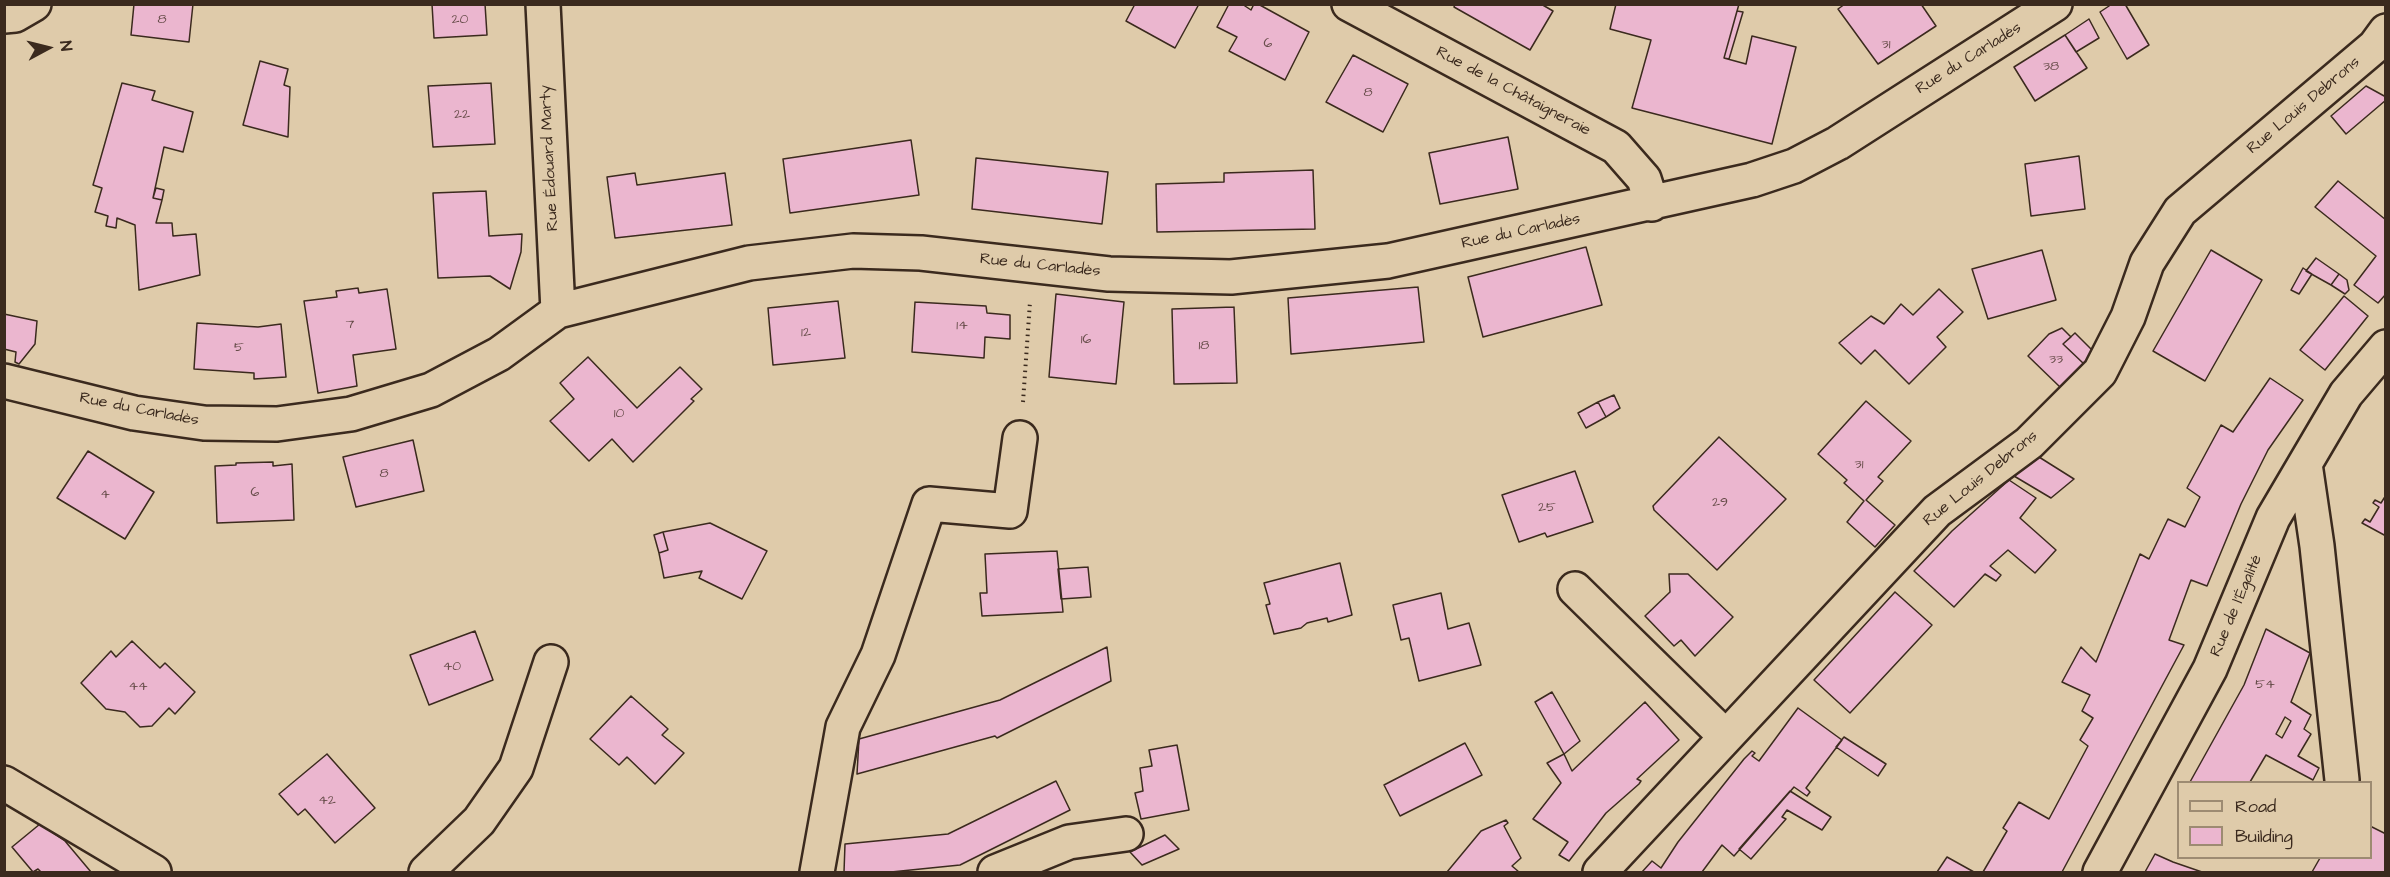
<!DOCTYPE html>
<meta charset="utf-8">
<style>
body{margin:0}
#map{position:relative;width:2390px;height:877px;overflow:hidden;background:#dfcbaa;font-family:"Architects Daughter",sans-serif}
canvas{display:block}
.frame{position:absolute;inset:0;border:6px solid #3b2a1e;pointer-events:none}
.legend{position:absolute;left:2177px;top:781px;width:195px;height:78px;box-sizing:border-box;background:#dfcbaa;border:2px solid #9d8b72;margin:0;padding:8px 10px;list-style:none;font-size:18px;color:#3b2a1e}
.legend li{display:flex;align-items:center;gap:12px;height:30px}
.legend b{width:30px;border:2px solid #9d8b72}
.north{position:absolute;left:18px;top:18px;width:60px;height:60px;-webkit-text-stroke:4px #dfcbaa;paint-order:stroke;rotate:83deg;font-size:16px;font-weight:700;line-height:24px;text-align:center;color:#3b2a1e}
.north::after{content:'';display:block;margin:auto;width:21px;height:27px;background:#3b2a1e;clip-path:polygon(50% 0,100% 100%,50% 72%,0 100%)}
</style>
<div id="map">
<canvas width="2390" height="877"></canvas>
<div class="frame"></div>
<ul class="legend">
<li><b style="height:8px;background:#dfcbaa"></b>Road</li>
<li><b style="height:16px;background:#ebb6cf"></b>Building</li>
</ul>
<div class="north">N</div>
</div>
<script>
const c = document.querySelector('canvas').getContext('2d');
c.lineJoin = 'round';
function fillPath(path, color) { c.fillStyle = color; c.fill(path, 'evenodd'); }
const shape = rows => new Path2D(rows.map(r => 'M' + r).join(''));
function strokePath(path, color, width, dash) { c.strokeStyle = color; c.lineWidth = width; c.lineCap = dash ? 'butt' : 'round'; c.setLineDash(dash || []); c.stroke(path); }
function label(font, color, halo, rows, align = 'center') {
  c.font = font + ' "Architects Daughter",sans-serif'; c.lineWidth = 6; c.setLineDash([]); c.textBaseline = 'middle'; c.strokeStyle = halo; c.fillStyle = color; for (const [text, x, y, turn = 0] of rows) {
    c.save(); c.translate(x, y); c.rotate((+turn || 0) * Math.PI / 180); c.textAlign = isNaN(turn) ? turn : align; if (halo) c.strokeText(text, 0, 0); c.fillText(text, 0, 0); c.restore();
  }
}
const building = shape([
 [134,4,193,4,189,42,131,35,134,4],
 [432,4,485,4,487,35,434,38,432,4],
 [1135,4,1199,4,1175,48,1126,21,1135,4],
 [1229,4,1242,4,1251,10,1254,4,1258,4,1309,32,1285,80,1229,51,1237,37,1217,27,1229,4],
 [1455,4,1541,4,1553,11,1530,50,1454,7,1455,4],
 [1616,4,1739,4,1724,58,1746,64,1752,36,1796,47,1772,144,1632,108,1651,40,1610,29,1616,4],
 [1845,4,1921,4,1936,26,1878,64,1838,9,1845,4],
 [2112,4,2125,4,2149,45,2127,59,2100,12,2112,4],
 [1737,11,1743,12,1729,59,1724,58,1737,11],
 [2089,19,2099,38,2076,52,2065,35,2089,19],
 [2065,35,2087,68,2035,101,2014,67,2065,35],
 [1353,55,1408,84,1383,132,1326,102,1353,55],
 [260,61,288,69,284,85,290,87,288,137,243,125,260,61],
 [122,83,155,91,152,100,193,112,183,152,164,147,153,198,162,200,156,223,172,223,173,236,196,234,200,275,139,290,135,225,117,218,116,228,106,226,108,216,95,212,102,188,93,185,122,83],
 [491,83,495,144,433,147,428,86,491,83],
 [2366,86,2386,97,2386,100,2346,134,2331,116,2366,86],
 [1508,137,1518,189,1440,204,1429,153,1508,137],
 [911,140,919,195,790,213,783,159,911,140],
 [2079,156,2085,209,2031,216,2025,164,2079,156],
 [976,158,1108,172,1102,224,972,209,976,158],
 [1313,170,1315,229,1157,232,1156,184,1224,182,1224,173,1313,170],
 [635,173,637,185,725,173,732,225,615,238,607,177,635,173],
 [2338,181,2386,220,2386,294,2378,303,2354,285,2376,256,2315,207,2338,181],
 [156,188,164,190,162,200,153,198,156,188],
 [486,191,489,236,522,234,521,252,510,289,490,276,438,278,433,193,486,191],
 [1586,247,1602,305,1483,337,1468,277,1586,247],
 [2042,250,2056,300,1988,319,1972,269,2042,250],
 [2211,250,2262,280,2205,381,2153,351,2211,250],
 [2316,258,2339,274,2331,285,2306,271,2316,258],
 [2303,268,2312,274,2299,294,2291,290,2303,268],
 [2339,274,2347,280,2349,290,2345,294,2331,285,2339,274],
 [1418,287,1424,342,1291,354,1288,298,1418,287],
 [358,288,359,293,387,289,396,349,353,355,357,386,318,393,304,301,337,297,336,291,358,288],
 [1939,289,1963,312,1937,337,1946,347,1909,384,1875,350,1861,364,1839,343,1871,316,1884,324,1901,304,1913,315,1939,289],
 [1056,294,1124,302,1116,384,1049,377,1056,294],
 [2344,296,2368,316,2325,370,2300,350,2344,296],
 [838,301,845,358,773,365,768,308,838,301],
 [915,302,986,306,987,313,1010,315,1010,339,985,337,984,358,912,352,915,302],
 [1234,307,1237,383,1174,384,1172,309,1234,307],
 [4,314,37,321,35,344,19,364,15,362,16,352,4,349,4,314],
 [197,323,258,327,281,324,286,377,254,379,254,373,194,369,197,323],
 [2062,328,2071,337,2063,344,2084,364,2061,388,2028,356,2049,334,2062,328],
 [2075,333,2093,351,2084,364,2063,344,2075,333],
 [588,357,637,408,680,367,702,389,691,399,694,401,633,462,612,439,589,461,550,421,574,399,560,383,588,357],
 [2270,378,2303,400,2268,450,2241,504,2207,586,2191,580,2169,640,2184,645,2062,872,1983,872,2007,831,2003,828,2019,802,2049,819,2088,746,2080,740,2093,718,2082,711,2090,695,2062,682,2081,647,2096,662,2140,554,2149,559,2168,519,2185,527,2200,497,2187,488,2221,425,2233,432,2270,378],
 [1614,395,1620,408,1606,417,1598,402,1614,395],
 [1866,401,1911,441,1878,477,1883,481,1866,500,1895,525,1875,547,1847,522,1864,501,1844,483,1847,480,1818,454,1866,401],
 [1598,402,1606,417,1586,428,1578,413,1598,402],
 [1719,437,1786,499,1717,570,1654,510,1653,506,1719,437],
 [413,440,424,491,356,507,343,457,413,440],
 [88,451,154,492,125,539,57,498,88,451],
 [2039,457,2074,479,2051,498,2014,476,2039,457],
 [273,462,273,466,292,464,294,520,217,523,215,466,236,465,236,463,273,462],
 [1575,471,1593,522,1547,537,1545,533,1519,542,1502,495,1575,471],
 [2009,480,2036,498,2020,518,2056,550,2035,573,2008,550,1990,566,2001,575,1996,581,1985,574,1954,607,1914,571,1952,531,2009,480],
 [2386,495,2386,536,2362,523,2365,519,2370,522,2379,507,2373,503,2375,500,2381,503,2386,495],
 [710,523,767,551,742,599,699,578,702,571,664,578,659,553,668,550,663,532,710,523],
 [663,532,668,550,659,553,654,535,663,532],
 [1057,551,1063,612,982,616,980,593,987,593,985,554,1057,551],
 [1340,563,1352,615,1328,622,1327,618,1307,623,1301,628,1274,634,1266,605,1270,604,1264,583,1340,563],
 [1088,567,1091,597,1061,599,1058,569,1088,567],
 [1669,574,1688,574,1733,617,1695,656,1681,640,1674,646,1645,616,1670,592,1669,574],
 [1895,592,1932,625,1850,713,1814,680,1895,592],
 [1441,593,1448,629,1469,623,1481,665,1419,681,1409,638,1401,640,1393,605,1441,593],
 [2266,629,2310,653,2291,702,2311,715,2304,729,2311,734,2298,756,2319,768,2313,780,2266,755,2250,782,2190,782,2244,685,2266,629],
 [2285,717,2291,721,2282,738,2276,734,2285,717],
 [475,631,493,680,429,705,410,655,475,631],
 [132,641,160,668,165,663,195,692,175,714,169,708,152,726,140,727,125,712,106,709,81,683,111,651,116,657,132,641],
 [1107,647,1111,681,997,738,995,736,857,774,859,739,1000,700,1107,647],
 [1552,692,1580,741,1564,754,1535,702,1552,692],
 [631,696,668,729,662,735,684,753,655,784,627,757,619,765,590,739,631,696],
 [1645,702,1679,740,1637,779,1641,781,1639,784,1606,813,1569,861,1559,855,1568,842,1533,819,1561,783,1547,763,1564,754,1572,771,1645,702],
 [1798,708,1842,740,1806,788,1810,792,1807,796,1794,787,1734,856,1722,845,1702,872,1642,872,1652,861,1661,868,1678,842,1744,759,1752,751,1755,753,1752,756,1759,761,1798,708],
 [1844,737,1886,764,1878,776,1836,747,1844,737],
 [1465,743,1482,775,1400,816,1384,785,1465,743],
 [1177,745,1189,810,1141,819,1135,793,1143,791,1140,768,1152,766,1149,750,1177,745],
 [327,754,375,808,335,843,305,809,298,815,279,794,327,754],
 [1056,781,1070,810,960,865,891,872,844,872,845,844,948,834,1056,781],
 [1790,791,1831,817,1822,830,1787,810,1782,817,1786,819,1751,859,1739,849,1790,791],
 [1506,820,1508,823,1504,826,1521,858,1512,866,1519,872,1447,872,1481,831,1506,820],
 [40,824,65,841,91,872,41,872,38,869,33,872,12,847,40,824],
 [2370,826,2386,834,2386,872,2312,872,2320,858,2370,858,2370,826],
 [1165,835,1179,849,1142,865,1130,852,1165,835],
 [2155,854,2173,862,2202,872,2145,872,2155,854],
 [1947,857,1974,872,1937,872,1947,857]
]);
const path = shape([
 [1023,402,1030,302]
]);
const minor = shape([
 [543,4,558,311],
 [1349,4,1616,147,1644,179,1652,204],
 [4,16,15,15,34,4],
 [4,381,134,413,204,423,277,424,351,414,431,390,499,354,558,311,749,263,853,251,921,253,1109,274,1231,277,1388,261,1752,180,1794,166,1838,143,2055,4],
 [2305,464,2317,546,2342,780],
 [1575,589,1726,737],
 [4,783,154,872],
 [426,872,479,821,516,768,551,662],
 [817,872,843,727,878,655,929,504,1010,511,1020,438],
 [995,872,1069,842,1126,834],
 [1600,872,1937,511,2029,443,2100,372,2128,317,2147,263,2180,211,2375,46,2386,31],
 [2100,872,2210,669,2273,518,2346,394,2386,347]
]);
const numberNames = [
 ["8",162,20],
 ["20",460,20],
 ["6",1268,44],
 ["31",1886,45],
 ["38",2051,67],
 ["8",1368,93],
 ["22",462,115],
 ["7",350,325],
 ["14",962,326],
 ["12",806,333],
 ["16",1086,340],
 ["18",1204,346],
 ["5",239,348],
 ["33",2056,360],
 ["10",619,414],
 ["31",1859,465],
 ["8",384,474],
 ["6",255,493],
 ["4",105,495],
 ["29",1720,503],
 ["25",1547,508],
 ["40",452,667],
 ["54",2265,685],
 ["44",138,687],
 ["42",327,801]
];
const streetNames = [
 ["Rue du Carladès",1969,59,-32],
 ["Rue de la Châtaigneraie",1513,92,28],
 ["Rue Louis Debrons",2304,106,-40],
 ["Rue Édouard Marty",550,158,-93],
 ["Rue du Carladès",1521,232,-12],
 ["Rue du Carladès",1040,266,6],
 ["Rue du Carladès",139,410,11],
 ["Rue Louis Debrons",1981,479,-39],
 ["Rue de l'Égalité",2237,606,-67]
];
fillPath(building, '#ebb6cf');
strokePath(building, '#3b2a1e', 1.5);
strokePath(minor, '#3b2a1e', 38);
strokePath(path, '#3b2a1e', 4, [1.5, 4.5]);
strokePath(minor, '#dfcbaa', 33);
label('14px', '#674d4a', null, numberNames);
label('16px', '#3b2a1e', '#dfcbaa', streetNames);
</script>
